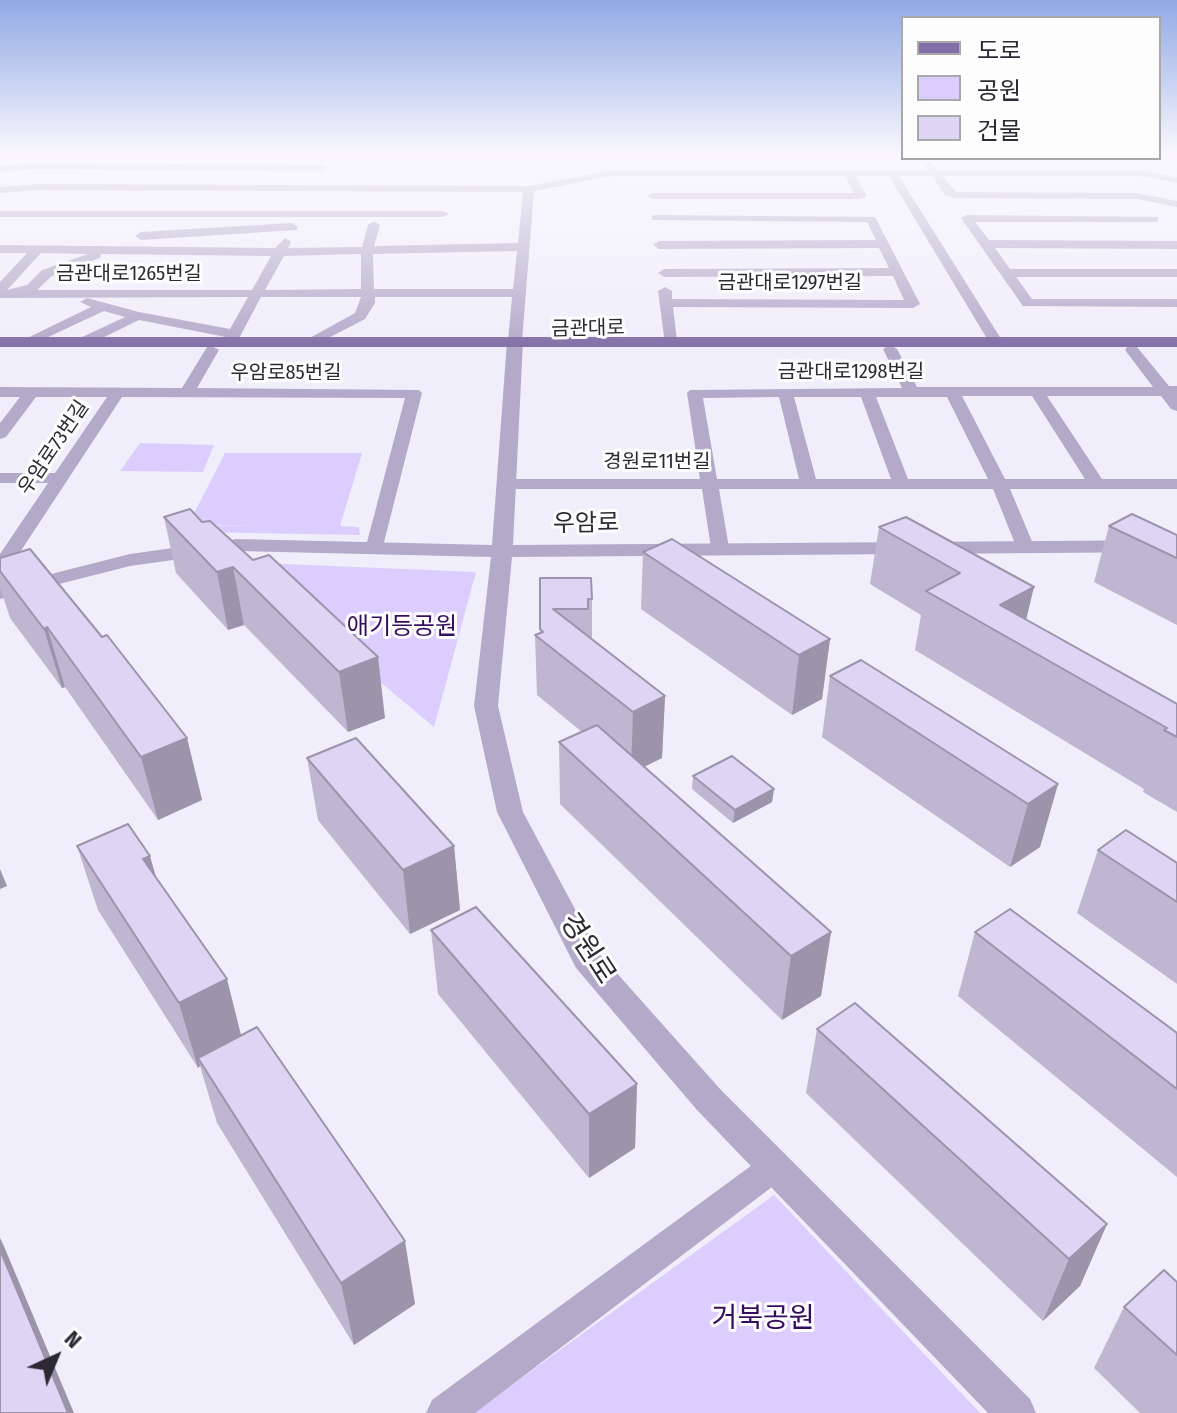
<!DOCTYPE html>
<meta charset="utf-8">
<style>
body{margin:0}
#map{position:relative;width:1177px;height:1413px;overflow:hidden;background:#f1eefb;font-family:"Fira Sans Condensed","Noto Sans KR",sans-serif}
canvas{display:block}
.legend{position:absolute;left:901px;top:16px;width:260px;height:144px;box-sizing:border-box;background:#fdfdfd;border:2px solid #a9a8ad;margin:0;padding:10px 14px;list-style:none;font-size:24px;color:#2c2834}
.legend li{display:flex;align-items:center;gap:16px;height:40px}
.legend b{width:40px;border:2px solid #a9a8ad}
.north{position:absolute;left:16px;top:1317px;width:80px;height:80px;-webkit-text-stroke:6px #fdfdfd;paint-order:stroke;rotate:44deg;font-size:22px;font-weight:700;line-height:32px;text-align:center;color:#2c2834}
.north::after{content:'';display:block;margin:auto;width:28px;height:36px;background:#2c2834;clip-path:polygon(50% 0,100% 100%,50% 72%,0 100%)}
</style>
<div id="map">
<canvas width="1177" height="1413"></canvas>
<ul class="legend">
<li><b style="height:10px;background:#816ea6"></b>도로</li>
<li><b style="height:22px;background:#dccdff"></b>공원</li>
<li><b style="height:22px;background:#ded4f4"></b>건물</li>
</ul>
<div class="north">N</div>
</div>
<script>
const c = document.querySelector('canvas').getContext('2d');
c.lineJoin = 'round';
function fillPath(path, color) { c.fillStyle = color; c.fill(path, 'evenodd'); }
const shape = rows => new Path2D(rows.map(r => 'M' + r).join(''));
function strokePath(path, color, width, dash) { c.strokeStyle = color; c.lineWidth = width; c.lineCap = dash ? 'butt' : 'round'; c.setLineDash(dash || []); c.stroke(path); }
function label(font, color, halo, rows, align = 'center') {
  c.font = font + ' "Fira Sans Condensed","Noto Sans KR",sans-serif'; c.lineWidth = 6; c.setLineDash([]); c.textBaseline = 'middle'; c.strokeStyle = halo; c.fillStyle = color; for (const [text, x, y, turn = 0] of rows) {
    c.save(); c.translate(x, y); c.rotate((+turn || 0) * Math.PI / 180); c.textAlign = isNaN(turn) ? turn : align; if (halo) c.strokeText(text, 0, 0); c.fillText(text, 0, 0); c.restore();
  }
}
const green = shape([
 [140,443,214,445,203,472,120,471],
 [225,453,362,453,340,526,359,527,360,535,193,532,194,526,262,526,188,525],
 [236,562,476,572,434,727],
 [774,1195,980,1413,473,1413]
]);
const minor = shape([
 [930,162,939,170,1141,170,1177,177,1177,183,1141,176,943,176,956,192,1137,193,1177,201,1177,207,1137,199,955,198,945,195,932,176,899,176,1003,342,996,346,989,342,889,176,856,176,867,196,861,199,653,199,647,196,653,193,854,193,845,176,612,176,534,191,522,341,515,345,508,341,512,297,375,297,375,303,365,319,311,347,306,346,306,340,355,313,361,297,261,297,237,342,230,346,223,342,226,337,139,320,88,345,78,345,78,339,125,317,104,311,31,345,21,345,19,342,91,307,80,302,87,298,139,312,230,329,248,297,0,298,0,282,27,253,0,253,0,245,275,248,285,238,291,242,288,248,362,247,368,225,374,221,380,225,374,246,518,243,523,192,38,190,0,193,0,187,38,184,529,186,612,170,928,170,925,165,930,162],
 [517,251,513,289,374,289,373,254,517,251],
 [41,253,88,254,42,270,27,285,7,290,41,253],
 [101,254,271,256,252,290,37,290,52,276,100,258,101,254],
 [361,254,361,289,265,290,284,256,361,254],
 [31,163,323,165,328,168,323,171,31,169,0,172,0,166,31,163],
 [0,211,443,211,449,214,443,217,0,217,0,211],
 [656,215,875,217,920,304,913,308,673,307,677,341,675,344,665,344,658,291,665,287,672,291,672,299,904,300,893,276,664,277,658,273,664,269,889,268,879,248,659,249,653,245,659,241,876,240,867,222,652,220,652,216,656,215],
 [967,215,1158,217,1158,221,1154,222,975,222,989,240,1177,241,1177,249,995,248,1010,269,1177,269,1177,277,1016,277,1032,299,1177,299,1177,307,1023,306,961,218,967,215],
 [292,223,298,227,296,230,141,240,135,236,141,232,292,223],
 [890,345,897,349,917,387,1153,387,1125,350,1127,347,1137,347,1169,386,1177,386,1177,411,1171,409,1161,396,1047,396,1102,479,1177,479,1177,489,1010,489,1034,546,1025,552,1016,546,993,489,719,489,729,548,720,554,711,548,702,489,506,489,497,484,506,479,700,479,687,393,690,390,902,388,883,349,890,345],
 [962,396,1032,396,1085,479,1005,479,962,396],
 [779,397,799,479,717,479,703,398,779,397],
 [794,397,861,397,891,479,816,479,794,397],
 [876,397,947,397,988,479,908,479,876,397],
 [212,346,219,350,197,388,419,390,422,393,382,550,368,550,366,546,405,398,122,397,7,572,0,574,0,554,48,483,0,483,0,473,55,473,107,397,36,397,6,437,0,439,0,423,20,397,0,397,0,387,182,388,207,347,212,346],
 [774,1153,785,1157,790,1167,785,1177,475,1413,426,1413,432,1400,763,1157,774,1153]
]);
const tertiary = shape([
 [515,336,523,341,513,545,1177,540,1177,552,512,557,498,706,523,812,598,952,721,1090,1030,1399,1036,1413,988,1413,697,1110,576,968,497,812,474,706,491,557,237,551,130,566,0,599,0,587,130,554,237,539,492,545,507,341,515,336]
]);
const primary = shape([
 [0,337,1177,337,1177,347,0,347,0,337]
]);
const wall = shape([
 [164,517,202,522,385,718,348,732,244,625,228,630,176,573],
 [906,517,1026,620,1177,704,1177,812,1143,792,1144,789,915,650,921,615,870,584,879,527],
 [1109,526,1177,535,1177,625,1094,582],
 [643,552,830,639,822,699,792,715,641,609],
 [0,558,102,637,187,738,202,800,158,820,65,687,62,688,10,618,0,587],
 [540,578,592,599,592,639,665,696,662,758,644,767,831,932,821,996,782,1020,560,804,559,742,582,732,537,695,535,635,540,633],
 [830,676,1058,784,1040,847,1010,867,822,737],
 [307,758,454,846,460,910,410,934,318,820],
 [693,776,774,789,772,802,733,823,692,789],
 [77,846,156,877,241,1035,415,1304,354,1345,217,1123,200,1066,198,1068,98,910],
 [1098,850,1177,863,1177,984,1077,913],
 [431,930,637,1084,635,1148,589,1178,438,994],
 [975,932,1177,1033,1177,1177,958,996],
 [817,1029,1107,1224,1080,1286,1043,1321,806,1093],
 [1177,1282,1177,1413,1140,1413,1094,1368,1124,1307]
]);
const shadedWall = shape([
 [233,567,244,625,228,630,217,572],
 [1034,587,1020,645,1000,605],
 [47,627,65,687,62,688,44,629],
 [830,639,822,699,792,715,799,655],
 [378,657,385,718,348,732,339,672],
 [665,696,662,758,631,773,633,712],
 [187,738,202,800,158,820,141,757],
 [1058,784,1040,847,1010,867,1028,804],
 [774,789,772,802,733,823,735,810],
 [454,846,460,910,410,934,403,870],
 [150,856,168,919,143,859],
 [0,869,7,886,0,889],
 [831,932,821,996,782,1020,791,956],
 [227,979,243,1043,198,1058,200,1066,198,1068,179,1003],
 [637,1084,635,1148,589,1178,589,1114],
 [1107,1224,1080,1286,1043,1321,1069,1259],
 [0,1238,3,1244,74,1413,68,1413,0,1250],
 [405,1241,415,1304,354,1345,341,1283]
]);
const building = shape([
 [190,509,202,522,210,521,253,560,269,555,378,657,339,672,233,567,217,572,164,517,190,509],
 [1132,514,1177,535,1177,558,1109,526,1132,514],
 [906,517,1034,587,1000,605,1177,704,1177,737,1164,730,1167,728,926,591,960,573,879,527,906,517],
 [672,539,830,639,799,655,643,552,672,539],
 [30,549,102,637,107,635,187,738,141,757,47,627,44,629,0,571,0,558,30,549],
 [540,578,591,578,592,599,588,599,588,609,553,609,665,696,633,712,535,635,543,632,540,629,540,578],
 [861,660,1058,784,1028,804,830,676,861,660],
 [597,725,831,932,791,956,559,742,597,725],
 [356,738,454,846,403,870,307,758,356,738],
 [732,756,774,789,735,810,693,776,732,756],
 [128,824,150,856,143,859,227,979,179,1003,77,846,128,824],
 [1126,830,1177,863,1177,902,1098,850,1126,830],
 [476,907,637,1084,589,1114,431,930,476,907],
 [1010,909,1177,1033,1177,1089,975,932,1010,909],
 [855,1003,1107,1224,1069,1259,817,1029,855,1003],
 [257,1027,405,1241,341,1283,198,1058,257,1027],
 [0,1250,68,1413,0,1413,0,1250],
 [1164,1270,1177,1282,1177,1355,1124,1307,1164,1270]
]);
const farStreetnames = [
 ["금관대로1265번길",129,274],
 ["금관대로1297번길",790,283],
 ["금관대로",588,329,-1],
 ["금관대로1298번길",851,372],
 ["우암로85번길",286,373],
 ["우암로73번길",54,448,-56],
 ["경원로11번길",657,462]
];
const streetNames = [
 ["우암로",586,524,-1]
];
const parkNames = [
 ["애기등공원",402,627]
];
const nearStreetnames = [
 ["경원로",587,949,57]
];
const nearParknames = [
 ["거북공원",763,1319]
];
fillPath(green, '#dccdff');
fillPath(minor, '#b3aac9');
fillPath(tertiary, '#b3aac9');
fillPath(primary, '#816ea6');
fillPath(wall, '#bfb6d2');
fillPath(shadedWall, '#9b94ab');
fillPath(building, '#ded4f4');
strokePath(building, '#9b94ab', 2);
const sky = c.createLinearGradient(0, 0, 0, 350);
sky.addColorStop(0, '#91a9e4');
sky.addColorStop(0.44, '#f9f7fd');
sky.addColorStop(1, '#f9f7fd00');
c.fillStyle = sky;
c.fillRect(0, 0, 1177, 350);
label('20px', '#2c2834', '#fdfdfd', farStreetnames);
label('24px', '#2c2834', '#fdfdfd', streetNames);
label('24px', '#340d5e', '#fdfdfd', parkNames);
label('28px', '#2c2834', '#fdfdfd', nearStreetnames);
label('28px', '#340d5e', '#fdfdfd', nearParknames);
</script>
